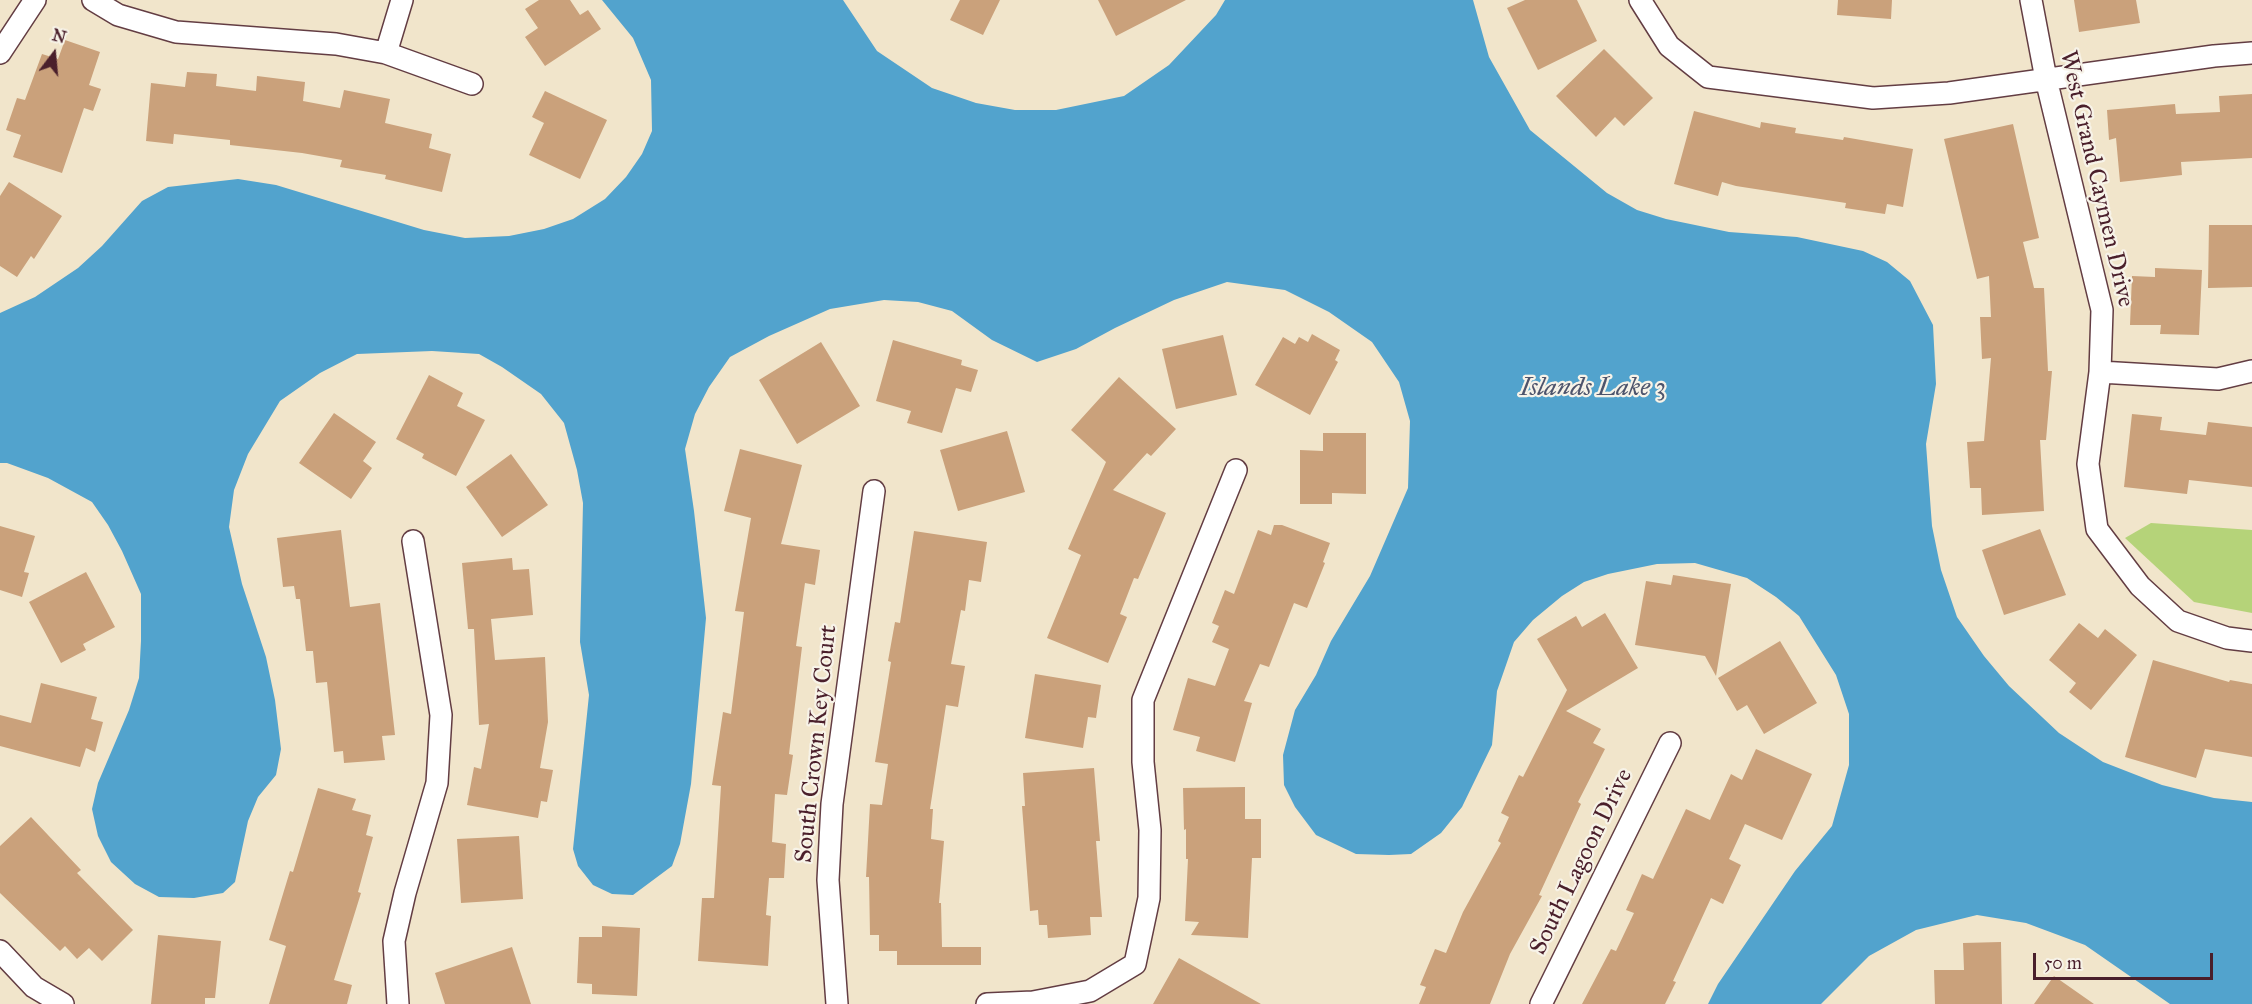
<!DOCTYPE html>
<style>
body{margin:0}
#map{position:relative;width:2252px;height:1004px;overflow:hidden;background:#f1e5cb;font-family:"IM FELL Great Primer",serif}
canvas{display:block}
.north{position:absolute;left:24px;top:24px;width:60px;height:60px;-webkit-text-stroke:4px #f7f3e8;paint-order:stroke;rotate:16deg;font-size:16px;font-weight:700;line-height:24px;text-align:center;color:#4a1f2b}
.north::after{content:'';display:block;margin:auto;width:21px;height:27px;background:#4a1f2b;clip-path:polygon(50% 0,100% 100%,50% 72%,0 100%)}
.scale{position:absolute;left:2033px;top:953px;width:180px;height:27px;box-sizing:border-box;border:3px solid #4a1f2b;border-top:0;padding-left:8px;font-size:18px;line-height:21px;white-space:nowrap;color:#4a1f2b;-webkit-text-stroke:4px #f7f3e8;paint-order:stroke}
</style>
<div id="map">
<canvas width="2252" height="1004"></canvas>
<div class="north">N</div>
<div class="scale">50 m</div>
</div>
<script>
const c = document.querySelector('canvas').getContext('2d');
c.lineJoin = 'round';
function fillPath(path, color) { c.fillStyle = color; c.fill(path, 'evenodd'); }
const shape = rows => new Path2D(rows.map(r => 'M' + r).join(''));
function strokePath(path, color, width, dash) { c.strokeStyle = color; c.lineWidth = width; c.lineCap = dash ? 'butt' : 'round'; c.setLineDash(dash || []); c.stroke(path); }
function label(font, color, halo, rows, align = 'center') {
  c.font = font + ' "IM FELL Great Primer",serif'; c.lineWidth = 4.5; c.setLineDash([]); c.textBaseline = 'middle'; c.strokeStyle = halo; c.fillStyle = color; for (const [text, x, y, turn = 0] of rows) {
    c.save(); c.translate(x, y); c.rotate((+turn || 0) * Math.PI / 180); c.textAlign = isNaN(turn) ? turn : align; if (halo) c.strokeText(text, 0, 0); c.fillText(text, 0, 0); c.restore();
  }
}
const green = shape([
 [2151,523,2252,530,2252,613,2194,602,2125,538]
]);
const water = shape([
 [602,0,843,0,877,51,932,88,976,103,1015,110,1056,110,1124,96,1169,65,1216,15,1225,0,1473,0,1489,57,1530,130,1607,193,1637,210,1666,219,1729,232,1797,237,1863,251,1887,262,1910,281,1933,325,1936,384,1926,444,1932,526,1941,570,1957,617,1984,656,2009,686,2059,733,2103,762,2162,785,2214,798,2252,802,2252,1004,2170,1004,2085,945,2026,923,1977,915,1916,930,1869,956,1821,1004,1708,1004,1718,984,1795,871,1832,826,1849,765,1849,714,1836,675,1799,616,1776,597,1747,578,1695,563,1657,564,1608,574,1584,582,1562,596,1533,620,1514,642,1497,691,1492,745,1462,807,1441,833,1411,854,1389,855,1356,854,1316,835,1295,807,1284,785,1283,755,1295,710,1316,675,1331,641,1370,576,1408,488,1410,421,1399,382,1372,342,1329,312,1285,290,1227,282,1174,300,1115,328,1076,349,1037,362,992,340,952,311,918,302,884,300,830,309,769,336,730,357,709,387,695,414,685,449,694,511,706,618,691,784,680,844,672,866,633,895,612,894,593,885,578,866,573,849,589,695,580,642,583,503,577,470,564,423,541,394,502,367,479,354,432,351,357,354,320,373,280,401,248,454,234,490,229,527,242,584,266,657,275,700,281,749,276,775,258,797,248,821,235,882,223,893,194,898,159,897,135,884,111,862,98,836,92,809,98,783,129,710,139,678,141,641,141,594,122,551,108,525,92,502,48,478,7,463,0,463,0,313,35,297,78,268,102,246,142,201,168,187,238,179,276,185,424,230,465,238,509,236,544,229,573,219,605,199,626,177,642,154,652,131,651,80,633,38]
]);
const building = shape([
 [539,0,570,0,580,15,588,10,601,29,545,66,525,37,538,28,525,9],
 [960,0,1000,0,983,35,950,20],
 [1098,0,1186,0,1116,36],
 [1525,0,1577,0,1597,41,1538,70,1507,8],
 [1838,0,1892,0,1891,19,1837,15],
 [2074,0,2136,0,2140,23,2079,32],
 [65,40,100,52,89,85,101,89,93,111,84,108,62,173,13,157,21,135,6,130,17,98,25,100,42,54,58,59],
 [1604,49,1653,98,1624,126,1615,117,1596,137,1556,96],
 [187,72,217,74,216,86,256,91,257,76,305,82,303,101,340,108,344,90,390,99,385,123,432,134,429,148,451,154,442,192,385,179,386,175,340,167,342,160,302,153,230,145,230,140,174,134,173,144,146,141,151,83,185,87],
 [545,91,607,120,580,179,529,155,544,123,532,117],
 [2252,94,2252,158,2181,162,2182,175,2120,182,2116,138,2109,140,2107,110,2175,104,2176,114,2220,112,2219,96],
 [1694,111,1760,128,1761,122,1796,128,1795,133,1843,140,1844,137,1913,149,1903,207,1887,204,1885,214,1845,208,1846,203,1736,186,1722,182,1718,196,1674,184],
 [2013,124,2039,238,2023,242,2034,288,2044,288,2048,371,2052,371,2046,440,2040,440,2044,511,1982,515,1981,488,1970,488,1967,442,1984,441,1991,358,1982,359,1980,317,1991,317,1989,276,1977,279,1944,139],
 [9,182,62,216,34,259,31,256,17,277,0,266,0,196],
 [2209,225,2252,225,2252,287,2208,288],
 [2155,268,2202,270,2199,335,2160,334,2161,325,2130,325,2132,276,2155,277],
 [1312,334,1340,350,1335,360,1338,362,1310,415,1255,385,1283,337,1295,344,1299,337,1308,342],
 [1223,335,1237,395,1176,409,1162,349],
 [893,340,962,360,961,365,978,370,971,392,956,388,942,433,907,423,911,411,876,401],
 [821,342,860,406,797,444,759,380],
 [429,375,463,393,457,406,485,420,456,476,422,458,424,454,396,439],
 [1119,377,1176,429,1151,456,1147,453,1113,490,1166,513,1138,579,1134,578,1120,614,1127,617,1108,663,1047,638,1081,555,1068,549,1106,462,1071,430],
 [334,413,376,442,363,461,372,468,351,499,299,463],
 [2132,414,2162,417,2160,430,2206,435,2208,422,2252,427,2252,487,2189,480,2187,494,2124,487],
 [1007,431,1025,492,958,511,940,450],
 [1323,433,1366,433,1366,494,1332,493,1332,504,1300,504,1300,450,1323,451],
 [740,449,802,465,781,544,820,550,815,585,805,583,796,646,802,647,789,754,793,755,787,795,775,794,772,842,786,844,784,878,769,878,766,915,771,916,768,966,698,961,702,898,714,898,721,786,712,785,723,712,731,714,744,612,735,611,751,518,724,511],
 [511,454,548,505,502,537,466,487],
 [1274,525,1282,525,1330,543,1323,562,1325,563,1307,608,1294,603,1269,667,1260,664,1244,701,1252,703,1235,762,1196,751,1200,737,1173,730,1188,678,1215,686,1229,649,1212,642,1219,626,1212,623,1225,590,1234,594,1258,530,1271,535],
 [0,526,35,536,24,572,29,573,22,597,0,590],
 [2040,529,2066,595,2004,615,1982,550],
 [341,530,350,607,380,603,395,735,382,736,385,760,344,763,343,751,334,752,327,682,316,683,313,651,306,651,300,599,296,599,294,586,283,587,277,538],
 [914,531,987,542,981,582,969,580,965,611,961,610,951,664,965,666,958,707,946,705,930,809,933,809,931,839,944,841,939,903,941,903,942,947,981,947,981,965,897,965,897,951,879,951,879,935,870,935,869,877,866,877,870,804,882,805,888,764,875,762,891,662,888,661,895,622,900,623],
 [512,558,513,570,529,569,533,615,491,619,495,660,545,657,548,722,540,768,553,770,547,802,541,801,538,818,467,805,474,767,481,769,489,724,479,725,474,629,468,629,462,563],
 [86,572,115,627,83,644,86,650,61,663,29,602],
 [1673,575,1731,584,1716,676,1705,656,1635,645,1646,581,1671,585],
 [1605,613,1638,668,1566,711,1601,729,1593,743,1605,749,1578,802,1581,804,1539,895,1542,896,1510,954,1490,1004,1419,1004,1426,987,1420,985,1435,949,1446,953,1463,912,1501,843,1498,841,1509,817,1501,813,1519,775,1523,777,1567,690,1537,639,1576,616,1582,627],
 [2079,623,2098,638,2105,629,2137,655,2091,710,2069,692,2076,683,2049,660],
 [1780,641,1817,703,1764,734,1747,705,1737,711,1718,678],
 [2153,660,2229,682,2230,680,2252,684,2252,757,2205,749,2196,778,2125,757],
 [1035,674,1101,685,1096,718,1088,717,1083,748,1025,738],
 [41,683,97,697,91,719,103,722,95,752,86,748,80,767,0,746,0,715,31,723],
 [1756,749,1812,774,1782,840,1745,824,1729,859,1741,865,1723,904,1711,898,1673,981,1676,982,1665,1004,1582,1004,1611,949,1616,951,1634,913,1626,910,1642,874,1653,879,1686,809,1710,820,1731,774,1742,780],
 [1094,768,1100,841,1096,841,1102,917,1090,917,1091,935,1048,938,1047,925,1039,925,1038,910,1030,911,1022,806,1025,806,1023,773],
 [1245,787,1245,819,1261,819,1261,858,1252,858,1248,938,1191,935,1199,922,1185,921,1188,859,1186,859,1186,829,1184,830,1183,788],
 [318,788,356,799,352,810,371,815,366,835,373,837,358,892,361,893,334,980,352,985,347,1004,269,1004,286,946,269,940,290,871,293,872],
 [31,817,81,870,77,873,133,930,102,961,89,948,77,959,65,946,60,951,0,893,0,846],
 [519,836,523,899,461,903,457,839],
 [602,926,640,928,637,996,592,994,592,984,577,983,579,937,602,937],
 [158,935,221,941,215,998,205,998,205,1004,151,1004],
 [2001,942,2002,1004,1935,1004,1934,970,1964,970,1963,943],
 [512,947,531,1004,445,1004,435,973],
 [1179,958,1261,1004,1153,1004],
 [2054,976,2094,1004,2034,1004]
]);
const minor = shape([
 [93,0,118,15,176,32,336,44,386,53,472,84],
 [1640,0,1669,46,1708,77,1873,98,1949,93,2214,56,2252,53],
 [2031,0,2046,79,2102,310,2100,372,2088,464,2097,529,2140,586,2178,621,2227,638,2252,641],
 [0,53,35,0],
 [386,53,402,0],
 [2100,372,2218,379,2252,371],
 [0,951,34,987,63,1004],
 [398,1004,394,941,405,893,437,783,441,715,413,541],
 [837,1004,828,880,832,804,874,491],
 [987,1004,1033,1002,1090,991,1135,964,1149,898,1150,830,1143,762,1143,700,1236,470],
 [1541,1004,1670,743]
]);
const streetNames = [
 ["West Grand Caymen Drive",2096,179,77],
 ["South Crown Key Court",817,744,-84],
 ["South Lagoon Drive",1582,862,-64]
];
const waterNames = [
 ["Islands Lake 3",1593,389]
];
fillPath(green, '#b5d379');
fillPath(water, '#52a3cd');
fillPath(building, '#caa17b');
strokePath(minor, '#633d43', 24);
strokePath(minor, '#fff', 21);
label('24px', '#4a1f2b', '#f7f3e8', streetNames);
label('italic 26px', '#4d546c', '#f7f3e8', waterNames);
</script>
